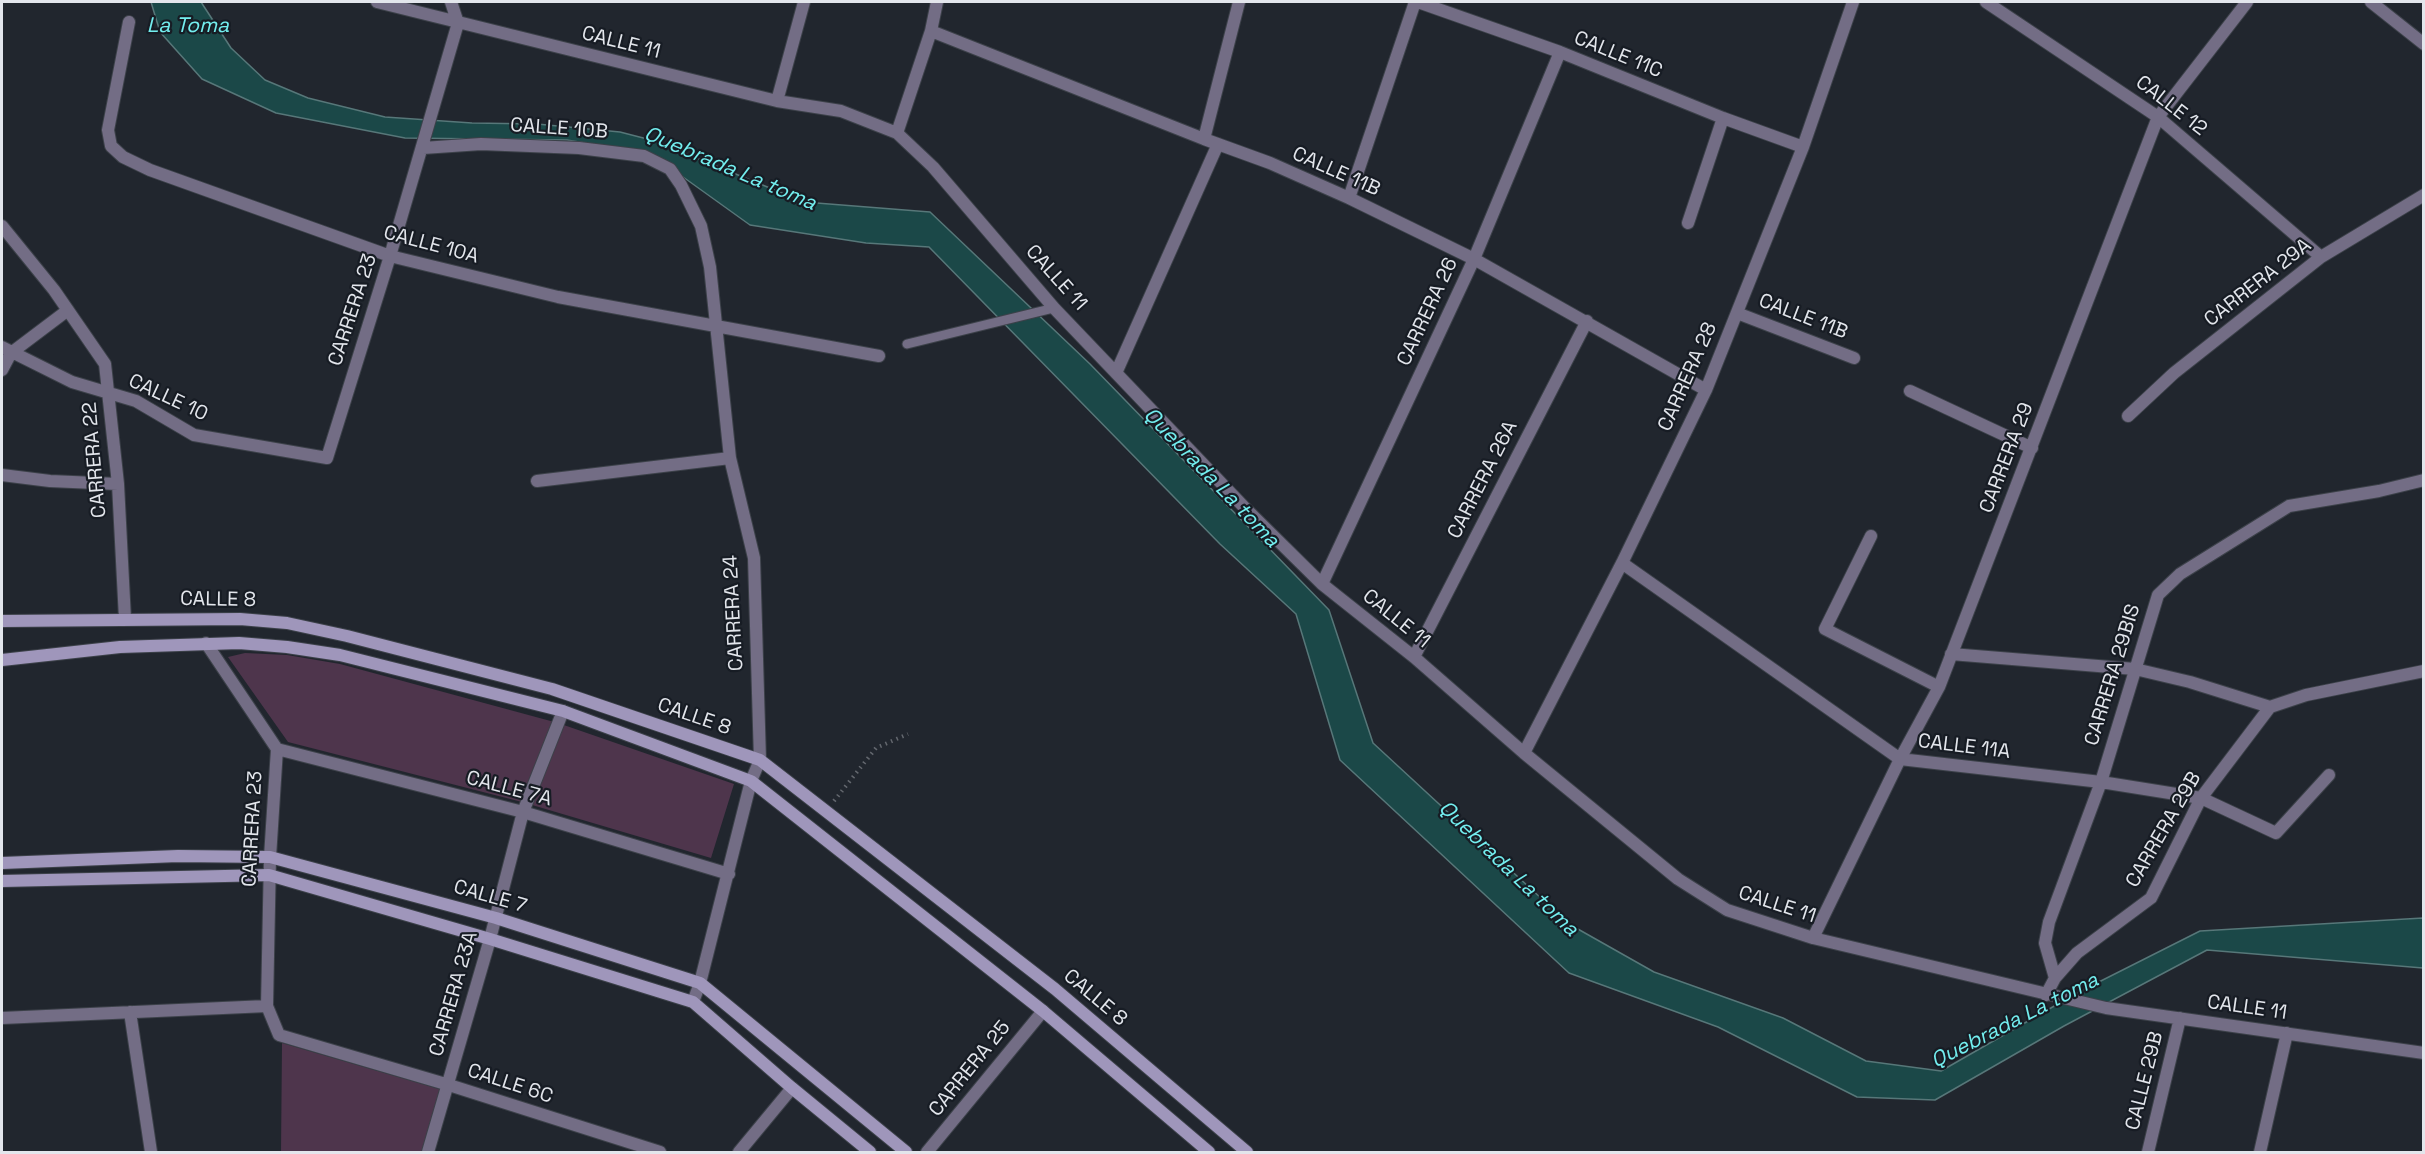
<!DOCTYPE html>
<style>
body{margin:0}
#map{position:relative;width:2425px;height:1154px;overflow:hidden;background:#21262e;font-family:"Space Grotesk",sans-serif}
canvas{display:block}
.frame{position:absolute;inset:0;border:3px solid #e3e6ec;pointer-events:none}
</style>
<div id="map">
<canvas width="2425" height="1154"></canvas>
<div class="frame"></div>
</div>
<script>
const c = document.querySelector('canvas').getContext('2d');
c.lineJoin = 'round';
function fillPath(path, color) { c.fillStyle = color; c.fill(path, 'evenodd'); }
const shape = rows => new Path2D(rows.map(r => 'M' + r).join(''));
function strokePath(path, color, width, dash) { c.strokeStyle = color; c.lineWidth = width; c.lineCap = dash ? 'butt' : 'round'; c.setLineDash(dash || []); c.stroke(path); }
function label(font, color, halo, rows, align = 'center') {
  c.font = font + ' "Space Grotesk",sans-serif'; c.lineWidth = 4.5; c.setLineDash([]); c.textBaseline = 'middle'; c.strokeStyle = halo; c.fillStyle = color; for (const [text, x, y, turn = 0] of rows) {
    c.save(); c.translate(x, y); c.rotate((+turn || 0) * Math.PI / 180); c.textAlign = isNaN(turn) ? turn : align; if (halo) c.strokeText(text, 0, 0); c.fillText(text, 0, 0); c.restore();
  }
}
const green = shape([
 [245,653,287,655,340,664,558,723,734,784,711,858,522,802,288,742,228,657],
 [282,1043,443,1090,424,1152,281,1152]
]);
const water = shape([
 [151,2,201,2,231,48,265,80,308,98,385,117,472,123,537,124,620,132,655,141,804,202,930,212,1090,364,1329,610,1373,743,1569,924,1654,972,1783,1018,1866,1061,1941,1071,2077,993,2200,931,2423,918,2423,968,2207,950,2064,1026,1935,1100,1857,1097,1718,1027,1569,973,1340,760,1296,614,1220,544,929,247,866,243,750,225,651,154,567,140,405,138,276,113,202,79,160,32,151,2]
]);
const path = shape([
 [834,801,876,748,908,734]
]);
const lane = shape([
 [907,344,1054,308]
]);
const street = shape([
 [377,2,777,101,841,111,897,133,933,167,1054,308,1244,507,1322,584,1414,657,1524,753,1678,879,1727,910,1813,938,2106,1008,2424,1053],
 [1418,2,1560,52,1723,118,1803,147],
 [1986,2,2158,117,2321,257],
 [2371,2,2424,44],
 [129,22,108,130,111,146,123,157,150,170,390,256,558,297,879,356],
 [931,31,1204,139,1270,163,1349,198,1474,259,1706,390],
 [777,101,804,2],
 [897,133,931,31,937,2],
 [1204,139,1239,2],
 [423,148,481,144,579,148,644,156,670,169,681,185,701,226,710,267,730,458,754,558,760,760,751,781,700,983,693,1002],
 [1349,198,1415,2],
 [1688,223,1723,118],
 [2,226,54,290,105,364,118,484,125,619],
 [1737,313,1854,358],
 [2,347,72,382,136,401,194,435,327,458,390,256,458,23,451,2],
 [2,370,11,353,68,310],
 [1116,373,1218,144],
 [1910,391,2032,448],
 [2128,416,2174,373,2321,257,2424,195],
 [2,475,50,481,118,484],
 [537,481,730,458],
 [1871,536,1825,629,1939,687],
 [1622,563,1900,759,2101,782,2201,798,2276,833,2329,775],
 [1322,584,1474,259,1560,52],
 [206,643,277,749,270,857,267,1006,279,1035,449,1085,660,1152],
 [1951,654,2135,669,2190,682,2270,707],
 [1414,657,1587,321],
 [277,749,523,812,729,874],
 [1524,753,1622,563,1706,390,1803,147,1853,2],
 [1813,938,1900,759,1939,687,2158,117,2247,2],
 [2055,978,2045,943,2049,922,2101,782,2158,595,2180,574,2289,506,2379,491,2424,480],
 [2046,995,2055,978,2077,953,2151,898,2201,798,2270,707,2306,695,2424,671],
 [130,1012,151,1152],
 [2,1018,267,1006],
 [428,1152,490,939,523,812,563,711],
 [739,1152,792,1088],
 [927,1152,1043,1011],
 [2148,1152,2180,1018],
 [2260,1152,2287,1033]
]);
const secondary = shape([
 [2,621,240,619,287,623,347,636,552,689,760,760,1055,989,1247,1152],
 [2,660,120,647,239,643,287,647,340,655,563,711,751,781,1043,1011,1209,1152],
 [2,863,178,856,270,857,496,918,700,983,906,1152],
 [2,881,269,875,490,939,693,1002,792,1088,870,1152]
]);
const streetNames = [
 ["CALLE 11",621,43,14],
 ["CALLE 11C",1618,55,22],
 ["CALLE 12",2171,106,38],
 ["CALLE 10B",559,129,4],
 ["CALLE 11B",1336,172,24],
 ["CALLE 10A",431,245,15],
 ["CALLE 11",1056,278,48],
 ["CARRERA 29A",2258,283,-38],
 ["CARRERA 23",353,310,-72],
 ["CARRERA 26",1428,312,-65],
 ["CALLE 11B",1803,317,21],
 ["CARRERA 28",1688,377,-66],
 ["CALLE 10",168,398,25],
 ["CARRERA 29",2007,458,-69],
 ["CARRERA 22",95,460,-95],
 ["CARRERA 26A",1483,480,-63],
 ["CALLE 8",218,600,1],
 ["CARRERA 24",734,613,-93],
 ["CALLE 11",1396,619,39],
 ["CARRERA 29BIS",2113,675,-73],
 ["CALLE 8",694,717,19],
 ["CALLE 11A",1964,747,7],
 ["CALLE 7A",509,789,15],
 ["CARRERA 23",253,829,-87],
 ["CARRERA 29B",2164,830,-60],
 ["CALLE 7",490,897,16],
 ["CALLE 11",1777,905,18],
 ["CARRERA 23A",454,994,-74],
 ["CALLE 8",1095,998,40],
 ["CALLE 11",2247,1008,8],
 ["CARRERA 25",970,1069,-51],
 ["CALLE 29B",2145,1081,-76],
 ["CALLE 6C",510,1084,18]
];
const waterNames = [
 ["La Toma",188,26],
 ["Quebrada La toma",730,169,23],
 ["Quebrada La toma",1211,478,46],
 ["Quebrada La toma",1508,869,44],
 ["Quebrada La toma",2015,1021,-27]
];
fillPath(green, '#4e354c');
fillPath(water, '#1b4848');
strokePath(water, '#577779', 1.5);
strokePath(lane, '#3c4149', 11);
strokePath(street, '#3c4149', 14);
strokePath(secondary, '#3c4149', 14);
strokePath(path, '#63676e', 4, [1.5, 4.5]);
strokePath(lane, '#736d85', 9);
strokePath(street, '#736d85', 12);
strokePath(secondary, '#9f96bb', 12);
label('20px', '#e3e6ec', '#171c24', streetNames);
label('italic 21px', '#73eeef', '#171c24', waterNames);
</script>
